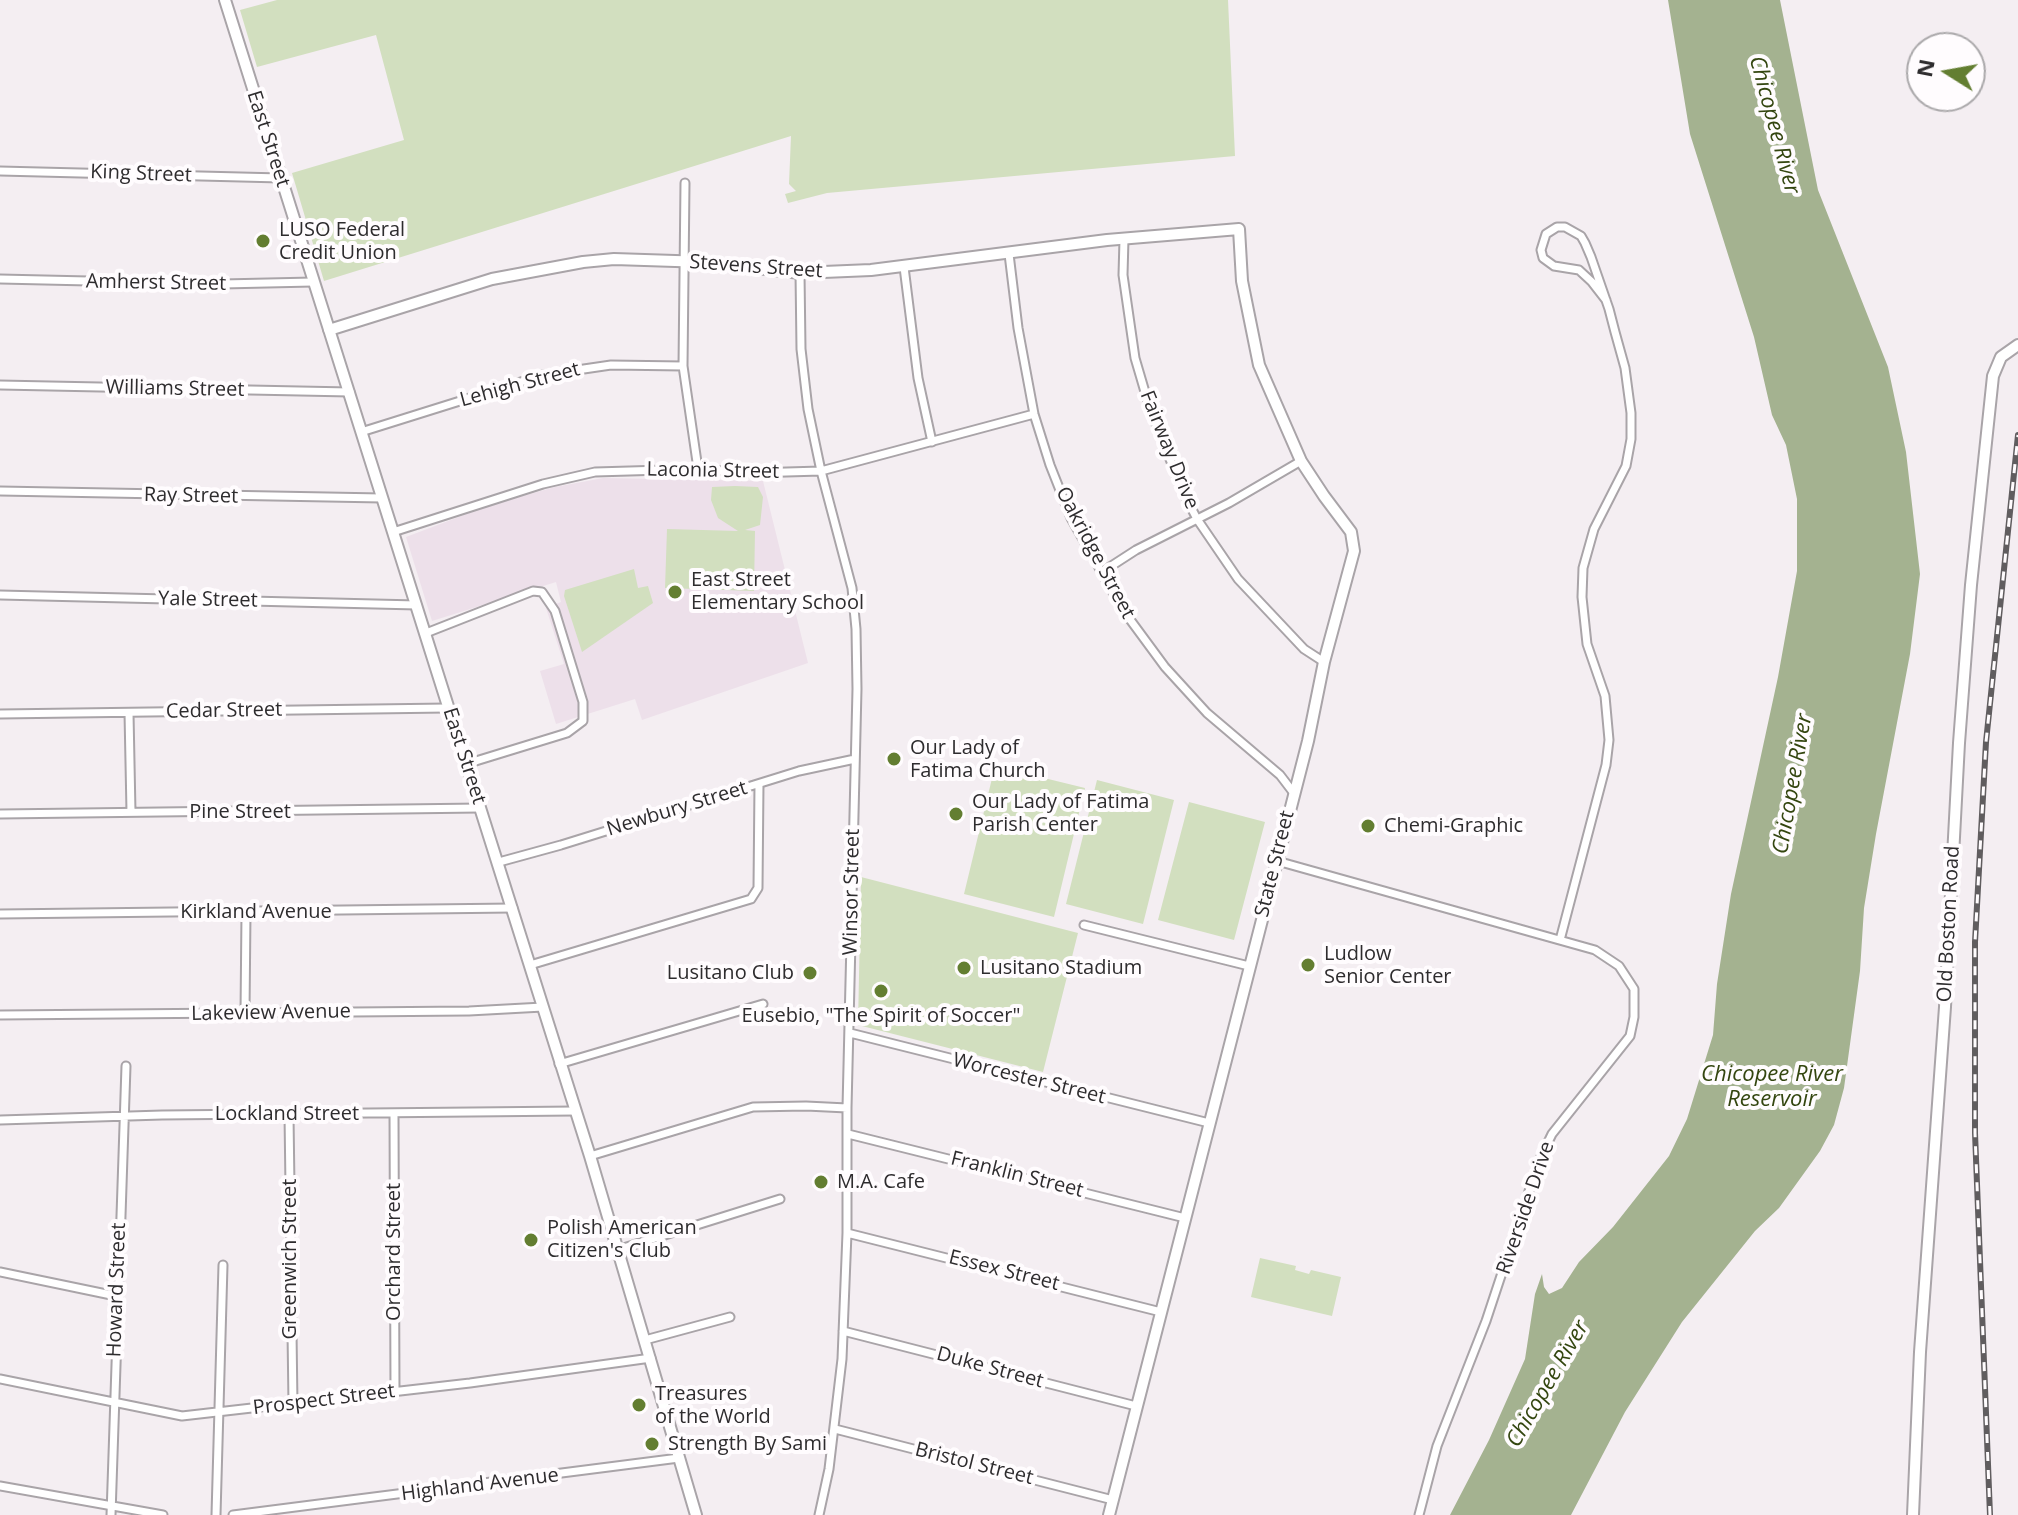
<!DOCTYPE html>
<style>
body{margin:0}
#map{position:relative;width:2018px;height:1515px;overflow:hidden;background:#f4eef2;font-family:"Open Sans",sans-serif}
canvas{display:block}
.north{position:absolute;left:1906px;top:32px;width:80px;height:80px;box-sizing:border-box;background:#fffcfe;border:2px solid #aba9ab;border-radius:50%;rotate:281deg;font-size:22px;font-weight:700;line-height:32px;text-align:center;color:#2e2c2e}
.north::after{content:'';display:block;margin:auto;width:28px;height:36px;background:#637e31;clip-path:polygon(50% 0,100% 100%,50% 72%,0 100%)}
</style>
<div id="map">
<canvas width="2018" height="1515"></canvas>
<div class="north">N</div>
</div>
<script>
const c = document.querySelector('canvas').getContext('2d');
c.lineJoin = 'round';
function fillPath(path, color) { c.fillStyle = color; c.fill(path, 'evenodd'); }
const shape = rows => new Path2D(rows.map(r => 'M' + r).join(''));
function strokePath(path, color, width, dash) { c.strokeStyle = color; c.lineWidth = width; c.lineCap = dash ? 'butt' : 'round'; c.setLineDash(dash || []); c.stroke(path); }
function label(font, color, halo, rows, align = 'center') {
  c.font = font + ' "Open Sans",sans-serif'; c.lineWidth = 8; c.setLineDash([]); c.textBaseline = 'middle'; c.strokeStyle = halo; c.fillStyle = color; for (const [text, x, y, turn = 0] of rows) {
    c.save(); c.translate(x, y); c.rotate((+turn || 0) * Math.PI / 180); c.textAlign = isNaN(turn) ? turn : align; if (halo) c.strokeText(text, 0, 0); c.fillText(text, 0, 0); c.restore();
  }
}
const built = shape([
 [603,478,763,481,808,663,642,720,635,699,556,724,540,671,564,664,546,608,561,602,556,582,432,621,406,537,493,504,555,487]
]);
const green = shape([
 [277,0,1228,0,1235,156,827,193,788,203,785,194,796,191,789,184,791,136,324,281,292,173,404,140,376,35,257,67,240,10],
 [735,486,758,487,763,497,760,525,745,530,755,531,754,591,665,588,667,529,738,531,718,518,711,500,712,487],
 [634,569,638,588,648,586,653,603,582,652,564,596,565,590],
 [995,766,1085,788,1054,917,964,894],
 [1097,780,1174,800,1143,924,1066,904],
 [1189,802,1265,822,1234,940,1158,920],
 [861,877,1078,933,1043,1072,858,1025],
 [1260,1258,1296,1266,1295,1270,1309,1274,1311,1270,1341,1277,1332,1316,1251,1297]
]);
const water = shape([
 [1668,0,1780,0,1818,190,1888,367,1906,452,1920,574,1910,654,1876,834,1864,908,1860,971,1844,1088,1834,1125,1820,1151,1779,1208,1755,1231,1682,1322,1625,1412,1571,1515,1450,1515,1489,1440,1525,1359,1535,1294,1542,1274,1544,1287,1549,1294,1562,1288,1579,1262,1613,1227,1669,1156,1687,1119,1713,1035,1717,984,1731,894,1778,677,1797,571,1797,499,1786,445,1772,415,1754,337,1690,134]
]);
const street = shape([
 [0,171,281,178],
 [685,183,683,366,698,469],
 [1124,239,1123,275,1135,358,1150,409,1183,492,1197,519,1238,579,1304,649,1324,662],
 [1009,254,1018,328,1034,414,1050,465,1071,518,1123,610,1165,667,1207,713,1280,775,1293,792],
 [904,267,918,378,932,442],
 [800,273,801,349,808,409,821,471,852,588,856,629,857,689,847,1108,847,1233,842,1359,829,1469,819,1515],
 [0,279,222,284,313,282],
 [0,385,350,392],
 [361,432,543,375,611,365,683,366],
 [0,491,382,498],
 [393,532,543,484,595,472,698,469,752,473,821,471,1034,414],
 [1102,572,1136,550,1229,503,1301,461],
 [0,595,417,605],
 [426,633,533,591,542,592,555,611,583,702,583,721,567,733,466,764],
 [129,713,131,812],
 [0,714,447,708],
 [0,814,480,808],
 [1277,861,1595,950,1619,966,1634,989,1634,1017,1630,1036,1552,1134,1539,1161,1486,1321,1437,1446,1419,1515],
 [499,862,561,845,799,771,855,759],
 [0,914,513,908],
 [1084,925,1249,966],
 [1560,940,1606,765,1609,740,1605,696,1587,644,1582,597,1583,568,1594,529,1626,466,1631,439,1631,413,1625,368,1615,332,1609,309,1591,257,1585,243,1581,236,1565,227,1557,227,1546,234,1541,250,1543,258,1554,266,1579,270,1592,282,1606,300],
 [530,965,751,899,758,888,759,784],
 [245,1013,246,913],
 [0,1015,469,1011,543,1007],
 [850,1033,1209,1123],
 [559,1064,763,1004],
 [394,1113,395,1392],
 [289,1115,293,1404],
 [0,1120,162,1115,575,1111],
 [848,1134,1185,1218],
 [590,1156,753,1107,806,1106,847,1108],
 [847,1233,1161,1312],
 [617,1250,780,1199],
 [0,1272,116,1296],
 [843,1331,1136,1406],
 [645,1340,730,1317],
 [0,1379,182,1416,470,1383,651,1358],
 [835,1429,1113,1500],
 [0,1486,163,1515],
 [111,1515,126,1066],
 [216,1515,223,1265],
 [233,1515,679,1458]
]);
const secondary = shape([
 [225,0,590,1156,696,1515],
 [329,330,492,279,583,262,614,259,706,262,800,273,871,270,1107,240,1239,229,1242,281,1259,365,1301,461,1324,496,1351,532,1354,551,1324,662,1308,741,1109,1515],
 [1913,1515,1920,1352,1945,1007,1959,743,1971,585,1993,376,2001,357,2018,345]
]);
const rail = shape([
 [1990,1515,1975,1133,1975,942,1986,742,2018,435]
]);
const markers = [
 [263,241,8,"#637e31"],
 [675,592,8,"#637e31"],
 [894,759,8,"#637e31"],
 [956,814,8,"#637e31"],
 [1368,826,8,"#637e31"],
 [1308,965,8,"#637e31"],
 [964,968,8,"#637e31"],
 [810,973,8,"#637e31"],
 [881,991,8,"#637e31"],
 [821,1182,8,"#637e31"],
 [531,1240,8,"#637e31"],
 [639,1405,8,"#637e31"],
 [652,1444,8,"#637e31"]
];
const streetNames = [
 ["East Street",268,139,72],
 ["King Street",141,174,2],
 ["Stevens Street",756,267,4],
 ["Amherst Street",156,283,1],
 ["Lehigh Street",520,385,-15],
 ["Williams Street",175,389,1],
 ["Fairway Drive",1169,450,68],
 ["Laconia Street",713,471,1],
 ["Ray Street",191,496,1],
 ["Oakridge Street",1095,553,62],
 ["Yale Street",208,600,1],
 ["Cedar Street",224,711,-1],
 ["East Street",464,756,72],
 ["Newbury Street",677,809,-17],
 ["Pine Street",240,812],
 ["State Street",1275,864,-76],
 ["Winsor Street",852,892,-89],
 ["Kirkland Avenue",256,912],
 ["Old Boston Road",1949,924,-87],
 ["Lakeview Avenue",271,1013,-1],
 ["Worcester Street",1029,1079,14],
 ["Lockland Street",287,1114],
 ["Franklin Street",1017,1175,14],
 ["Riverside Drive",1526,1208,-71],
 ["Orchard Street",394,1252,-90],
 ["Greenwich Street",290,1259,-90],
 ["Essex Street",1004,1271,14],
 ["Howard Street",117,1290,-88],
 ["Duke Street",990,1368,15],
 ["Prospect Street",324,1400,-7],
 ["Bristol Street",974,1464,14],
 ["Highland Avenue",480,1485,-7]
];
const poiNames = [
 ["LUSO Federal",279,230],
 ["Credit Union",279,253],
 ["East Street",691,580],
 ["Elementary School",691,603],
 ["Our Lady of",910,748],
 ["Fatima Church",910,771],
 ["Our Lady of Fatima",972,802],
 ["Parish Center",972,825],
 ["Chemi-Graphic",1384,826],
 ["Ludlow",1324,954],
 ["Senior Center",1324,977],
 ["Lusitano Stadium",980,968],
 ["Lusitano Club",794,973,"right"],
 ["Eusebio, \"The Spirit of Soccer\"",881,1016,"center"],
 ["M.A. Cafe",837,1182],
 ["Polish American",547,1228],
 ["Citizen's Club",547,1251],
 ["Treasures",655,1394],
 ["of the World",655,1417],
 ["Strength By Sami",668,1444]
];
const waterNames = [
 ["Chicopee River",1774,125,75],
 ["Chicopee River",1793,784,-80],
 ["Chicopee River",1772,1075],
 ["Reservoir",1772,1100],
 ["Chicopee River",1548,1384,-60]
];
fillPath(built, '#ede0ea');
fillPath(green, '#d2dfbf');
fillPath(water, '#a4b290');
strokePath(street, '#a9a4a8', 11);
strokePath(secondary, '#a9a4a8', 14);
strokePath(street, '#fff', 7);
strokePath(secondary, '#fff', 10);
strokePath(rail, '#605d5f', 6);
strokePath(rail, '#fffcfe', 3, [9]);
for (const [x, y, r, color] of markers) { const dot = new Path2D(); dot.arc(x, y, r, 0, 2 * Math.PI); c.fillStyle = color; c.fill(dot); strokePath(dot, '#fffcfe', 3); }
label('20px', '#2e2c2e', '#fffcfe', streetNames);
label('20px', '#2e2c2e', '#fffcfe', poiNames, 'left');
label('italic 22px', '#344610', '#fffcfe', waterNames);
</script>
